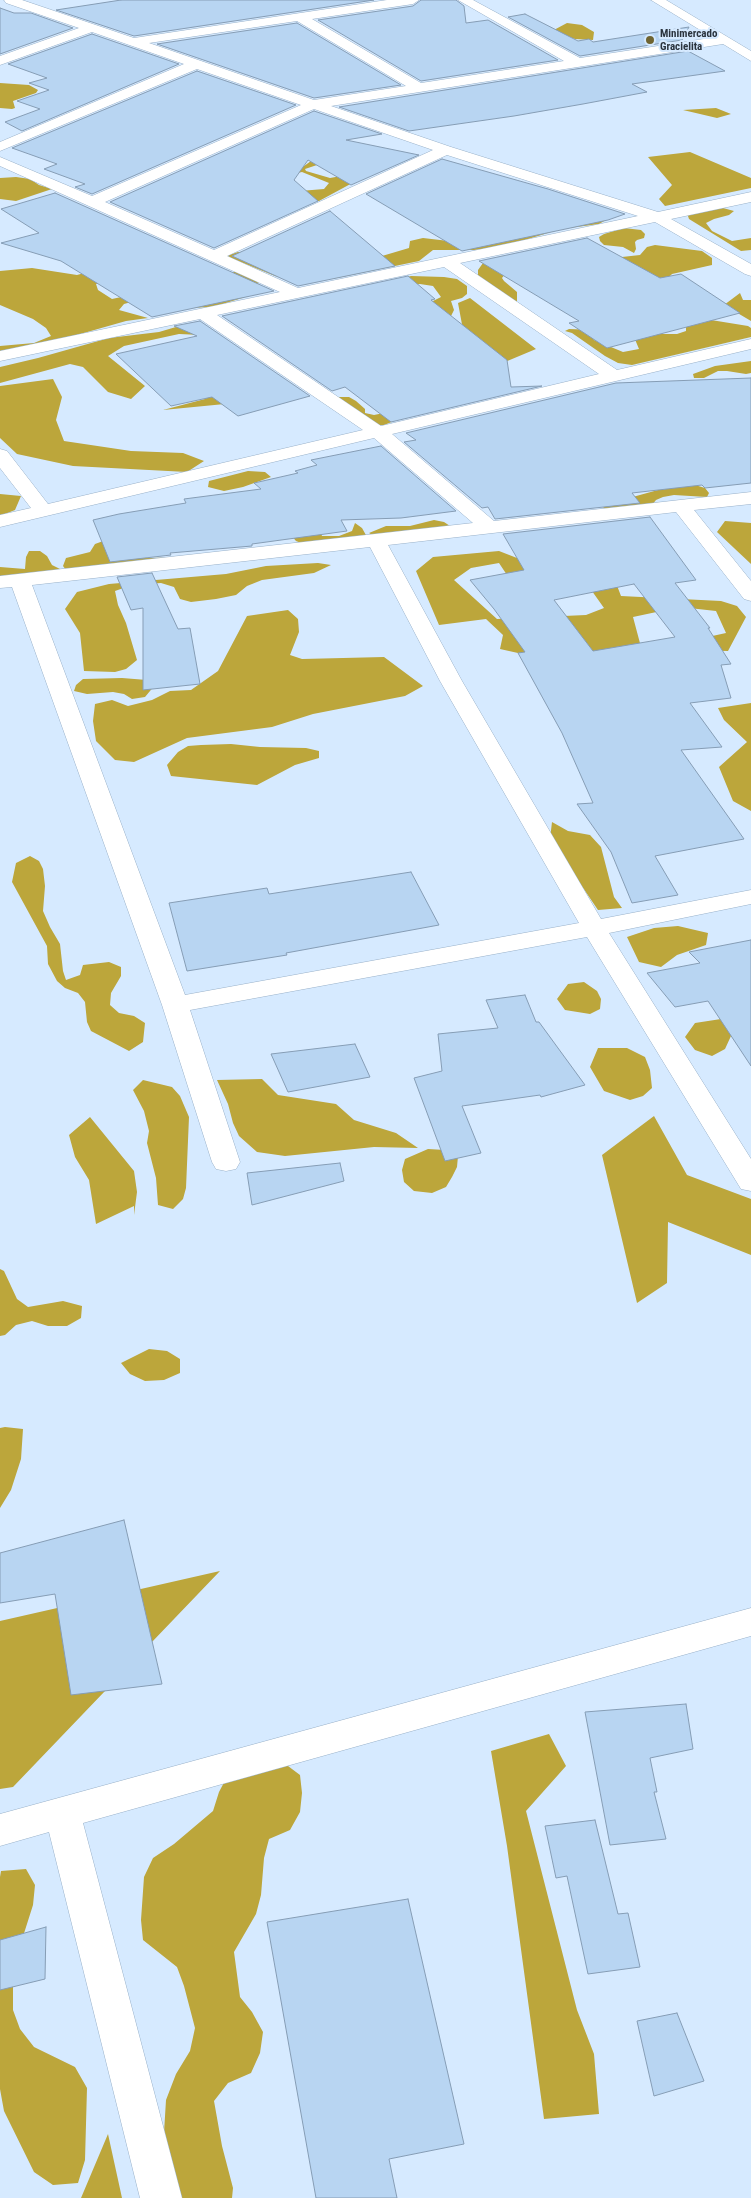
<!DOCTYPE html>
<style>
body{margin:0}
canvas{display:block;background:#d6eaff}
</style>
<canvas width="751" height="2198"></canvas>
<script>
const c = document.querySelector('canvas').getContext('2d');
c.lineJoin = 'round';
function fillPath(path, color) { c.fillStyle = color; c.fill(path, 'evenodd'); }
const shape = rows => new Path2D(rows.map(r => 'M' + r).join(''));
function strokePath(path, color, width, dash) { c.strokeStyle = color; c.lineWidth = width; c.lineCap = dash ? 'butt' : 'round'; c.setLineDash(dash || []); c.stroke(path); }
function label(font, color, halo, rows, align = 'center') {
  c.font = font + ' "Roboto Condensed",sans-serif'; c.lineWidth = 4; c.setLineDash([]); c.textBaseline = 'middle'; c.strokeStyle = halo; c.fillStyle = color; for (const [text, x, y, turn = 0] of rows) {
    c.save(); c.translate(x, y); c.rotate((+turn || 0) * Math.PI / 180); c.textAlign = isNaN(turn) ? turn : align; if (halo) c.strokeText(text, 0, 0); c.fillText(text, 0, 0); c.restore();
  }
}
const forest = shape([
 [567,23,582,25,594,32,593,40,575,39,552,31],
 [0,83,29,85,38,90,36,93,13,101,15,108,12,109,0,108],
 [716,108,731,114,717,118,683,110],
 [690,152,751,178,751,188,665,206,659,199,672,185,648,157],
 [311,161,317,165,305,169,306,171,330,178,347,175,356,181,319,201,304,202,300,191,324,189,329,183,302,172,293,174],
 [16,177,30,179,39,185,52,189,16,201,0,199,0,178],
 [723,208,734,211,729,215,714,219,706,223,712,231,732,241,751,238,751,250,741,251,689,219,687,213],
 [606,220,599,224,561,229,505,246,474,250,433,250,419,261,337,278,300,282,275,276,226,256,238,252,382,256,409,248,410,241,423,238,457,242],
 [624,228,641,230,645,234,644,238,637,240,635,242,636,249,634,253,623,247,604,245,600,241,599,237,604,234],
 [655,245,702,251,712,258,712,265,672,274,668,278,674,285,604,259,640,255,647,247],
 [483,263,505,274,502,278,504,281,517,292,517,303,478,278,478,270],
 [32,268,77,275,99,269,113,280,96,284,98,290,112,299,149,291,219,279,236,271,257,281,261,289,255,294,213,307,183,308,142,299,124,304,119,310,148,318,126,321,45,344,0,352,0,346,34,343,51,336,46,328,33,319,0,305,0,271],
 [411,276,444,277,457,279,467,286,467,294,462,298,451,301,454,310,451,316,427,304,441,297,433,286,420,284,403,287,400,279],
 [740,293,743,300,751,300,751,321,724,305],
 [470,298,536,349,493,367,464,335,458,303],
 [711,320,748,326,751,328,751,337,632,365,618,363,605,356,572,333,565,331,569,329,595,330,592,334,594,340,623,352,639,349,634,337,650,334,677,334,686,331,686,325],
 [176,327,193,327,215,336,256,371,254,380,235,403,163,410,205,399,206,386,220,378,226,368,201,335,179,334,124,346,108,356,145,386,131,399,108,392,83,367,70,364,0,383,0,367,38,358,109,338,159,332],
 [751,361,751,373,746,374,727,371,718,371,704,378,694,378,693,374,715,366],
 [53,379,62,397,56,420,64,441,131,451,183,453,204,461,187,472,73,466,17,454,0,438,0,386],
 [338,397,349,397,356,401,365,409,365,413,374,415,394,411,407,416,384,425,373,425],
 [248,471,265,472,271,477,243,487,224,491,208,487,209,481],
 [695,485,705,488,709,493,707,497,674,495,663,497,656,500,652,505,609,510,600,506,658,490],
 [0,494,21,496,15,510,0,516],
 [434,520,444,522,450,526,377,538,369,533,386,526,410,526],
 [725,521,751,523,751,564,717,532],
 [355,523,362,528,367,537,314,548,296,541,285,528,321,533,322,536,339,536,352,531],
 [117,536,147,558,194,557,69,574,63,566,66,558,90,552,95,544],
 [29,551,40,551,47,556,52,565,60,569,56,575,0,580,0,567,25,569,26,557],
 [499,551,540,567,511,581,499,563,471,568,454,580,497,619,586,615,604,608,582,577,616,583,621,596,721,601,737,606,746,617,728,651,676,650,694,640,726,633,716,611,680,607,633,617,641,647,536,657,500,649,503,635,486,619,439,625,416,571,433,557],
 [318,563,331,565,314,573,262,580,247,586,236,595,216,599,191,602,180,599,174,587,161,583,132,585,115,591,118,605,126,623,137,660,126,669,115,672,84,671,80,633,65,609,77,592,109,584,226,574,266,566],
 [288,610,298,619,299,632,290,655,302,659,384,657,423,686,405,696,313,714,272,727,187,738,134,762,115,760,96,741,93,721,95,704,112,700,128,706,152,700,170,691,191,690,218,671,247,616],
 [122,678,147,680,155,685,145,697,132,699,124,694,113,692,87,694,74,691,76,685,83,679],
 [751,703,751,811,733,801,719,767,747,742,724,720,718,708],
 [231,744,260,747,306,748,319,751,319,758,295,765,257,785,171,776,167,765,178,752,188,746,201,745],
 [552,822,568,831,590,835,601,847,614,897,622,908,598,910,550,839],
 [30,856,39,861,43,869,45,886,43,911,50,927,60,944,63,971,66,980,80,975,83,965,109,962,121,967,121,976,111,993,110,1005,119,1013,134,1016,145,1023,143,1042,129,1051,91,1031,87,1022,85,1002,78,993,65,988,57,981,48,964,47,946,12,882,16,863],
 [678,926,708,933,706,945,677,955,661,967,639,962,627,937,654,928],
 [584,982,597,991,601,999,600,1009,590,1014,565,1010,557,999,568,984],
 [721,1019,736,1025,725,1049,712,1056,695,1050,685,1037,695,1023],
 [598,1048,627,1048,645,1057,650,1070,652,1088,643,1096,630,1100,604,1091,590,1067],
 [262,1079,278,1095,336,1104,354,1120,396,1133,418,1148,374,1147,285,1156,257,1152,239,1136,233,1123,228,1104,217,1080],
 [143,1080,172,1087,180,1096,189,1117,186,1188,183,1199,173,1209,158,1205,156,1178,147,1143,149,1131,144,1111,133,1090],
 [654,1116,687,1175,751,1199,751,1255,668,1222,667,1283,637,1303,602,1155],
 [90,1117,134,1171,137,1192,134,1215,134,1206,96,1224,89,1180,75,1157,69,1135],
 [428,1149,445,1150,458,1156,457,1167,452,1177,446,1187,432,1193,414,1191,404,1182,402,1170,405,1159],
 [0,1269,4,1271,17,1299,28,1307,63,1301,82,1306,81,1318,67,1326,48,1326,32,1321,16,1325,5,1335,0,1336],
 [149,1349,167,1351,180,1359,180,1373,164,1380,145,1381,130,1374,121,1363],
 [5,1427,23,1429,21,1459,11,1490,0,1508,0,1428],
 [220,1571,13,1787,0,1789,0,1621],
 [549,1734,566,1766,526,1811,577,2010,594,2054,599,2114,544,2119,507,1846,491,1751],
 [284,1763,300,1775,302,1793,300,1812,290,1830,269,1839,264,1858,261,1895,256,1914,234,1952,240,1997,252,2012,263,2032,260,2053,251,2073,228,2083,214,2101,222,2146,233,2188,232,2198,170,2198,163,2149,166,2100,176,2074,190,2051,195,2028,184,1986,177,1967,143,1940,141,1920,144,1877,153,1858,174,1844,213,1811,219,1792,228,1775],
 [26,1869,35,1885,33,1905,13,1968,13,2010,20,2029,34,2047,75,2067,87,2088,85,2160,78,2183,53,2185,34,2172,4,2111,0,2089,0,1877,1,1871],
 [108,2134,122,2198,81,2198]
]);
const building = shape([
 [121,0,374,0,134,36,56,10,121,0],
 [421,0,456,0,464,6,466,23,488,20,558,60,421,81,318,20,413,6,421,0],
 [0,8,14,13,31,13,73,28,0,54,0,8],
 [525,14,578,41,589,39,593,42,689,27,682,40,580,56,508,17,525,14],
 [297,23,401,85,314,98,157,44,297,23],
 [92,34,179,64,22,131,5,122,40,109,17,101,49,90,29,83,47,78,8,64,92,34],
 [688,51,725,71,632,84,647,92,583,104,514,116,409,131,339,107,688,51],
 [197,71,296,105,92,194,75,187,85,184,44,169,57,164,12,148,197,71],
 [314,111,382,134,346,140,419,155,351,185,308,160,294,180,318,201,214,248,110,202,314,111],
 [442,159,548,189,625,214,608,220,462,251,366,194,442,159],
 [55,193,274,291,152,317,61,261,1,243,39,233,1,209,55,193],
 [330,211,395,266,298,286,232,256,330,211],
 [587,238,660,278,681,274,740,313,607,348,569,323,579,321,479,261,587,238],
 [408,276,435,299,431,300,507,360,511,387,542,386,391,422,345,387,332,391,222,316,408,276],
 [200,321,310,396,238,416,212,397,171,406,116,354,197,336,174,326,200,321],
 [751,378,751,483,705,488,702,485,632,493,640,503,495,519,488,507,482,508,404,442,416,440,406,433,616,383,751,378],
 [381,446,456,511,401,518,341,520,347,531,252,544,252,546,170,553,171,555,110,562,93,520,119,514,186,503,184,499,261,489,254,483,298,473,295,471,317,465,311,460,381,446],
 [650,517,696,580,675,583,710,628,708,628,731,664,721,665,731,698,690,703,722,747,681,750,744,839,655,856,678,895,632,903,611,852,577,804,593,803,562,733,518,653,525,652,494,609,470,580,524,570,503,534,650,517],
 [634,584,675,637,593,651,554,600,634,584],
 [152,573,178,629,190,628,200,684,143,690,143,608,131,610,117,577,152,573],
 [411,872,439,925,286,953,287,955,187,971,169,903,267,888,269,894,411,872],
 [751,940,751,1066,708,1001,675,1007,647,973,700,963,689,952,751,940],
 [525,995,536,1022,539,1022,585,1085,541,1097,540,1095,462,1106,481,1153,445,1161,414,1078,442,1071,438,1034,498,1028,486,1000,525,995],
 [355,1044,370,1077,288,1092,271,1054,355,1044],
 [340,1163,344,1181,252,1205,247,1173,340,1163],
 [124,1520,162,1684,71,1695,55,1594,0,1603,0,1553,124,1520],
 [686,1704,693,1749,650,1758,657,1792,654,1792,666,1839,610,1845,585,1712,686,1704],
 [595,1820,618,1914,628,1913,640,1967,588,1974,567,1876,556,1878,545,1826,595,1820],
 [408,1899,464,2144,389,2159,397,2198,316,2198,267,1922,408,1899],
 [46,1927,45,1979,0,1990,0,1940,46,1927],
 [677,2013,704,2081,654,2096,637,2021,677,2013]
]);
const minor = shape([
 [4,0,22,0,134,38,387,0,419,0,413,4,312,19,421,83,564,61,458,0,473,0,580,58,723,36,730,40,723,44,331,106,451,147,658,212,751,192,751,202,671,219,751,264,751,276,745,274,655,222,460,263,617,370,751,339,751,349,392,434,494,521,751,492,751,504,694,510,751,581,751,601,744,599,676,512,388,545,462,681,601,919,751,890,751,904,609,933,751,1159,751,1191,741,1189,587,937,190,1010,240,1162,236,1169,226,1171,216,1169,212,1162,162,1005,12,587,0,588,0,576,473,523,374,438,0,527,0,515,31,508,0,468,0,449,7,451,48,504,363,430,200,319,0,361,0,351,280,292,0,166,0,157,92,196,301,105,197,69,0,151,0,142,184,64,92,32,0,65,0,56,79,28,6,3,4,0],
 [297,21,406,86,314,100,149,43,297,21],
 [314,109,433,150,214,250,105,202,314,109],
 [447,155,638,216,298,288,227,256,447,155],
 [444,267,599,374,381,426,217,315,444,267],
 [370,547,440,681,579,923,185,995,32,585,370,547],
 [751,1608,751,1636,83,1823,182,2198,140,2198,49,1832,0,1846,0,1814,751,1608]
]);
const secondary = shape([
 [651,0,666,0,751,51,751,61,651,0]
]);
const markers = [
 [650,40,5,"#6f6431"]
];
const farPoinames = [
 ["Minimercado",660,34],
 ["Gracielita",660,47]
];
fillPath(forest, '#bca63b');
fillPath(building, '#b8d5f2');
strokePath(building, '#869db5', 1);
strokePath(minor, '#99b1c9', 1);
strokePath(secondary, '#99b1c9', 1);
fillPath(minor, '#fff');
fillPath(secondary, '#fff');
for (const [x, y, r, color] of markers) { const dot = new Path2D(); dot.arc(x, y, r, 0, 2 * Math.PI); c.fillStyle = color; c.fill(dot); strokePath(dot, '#d6eaff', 2); }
label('bold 11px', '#2b343e', '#d6eaff', farPoinames, 'left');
</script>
